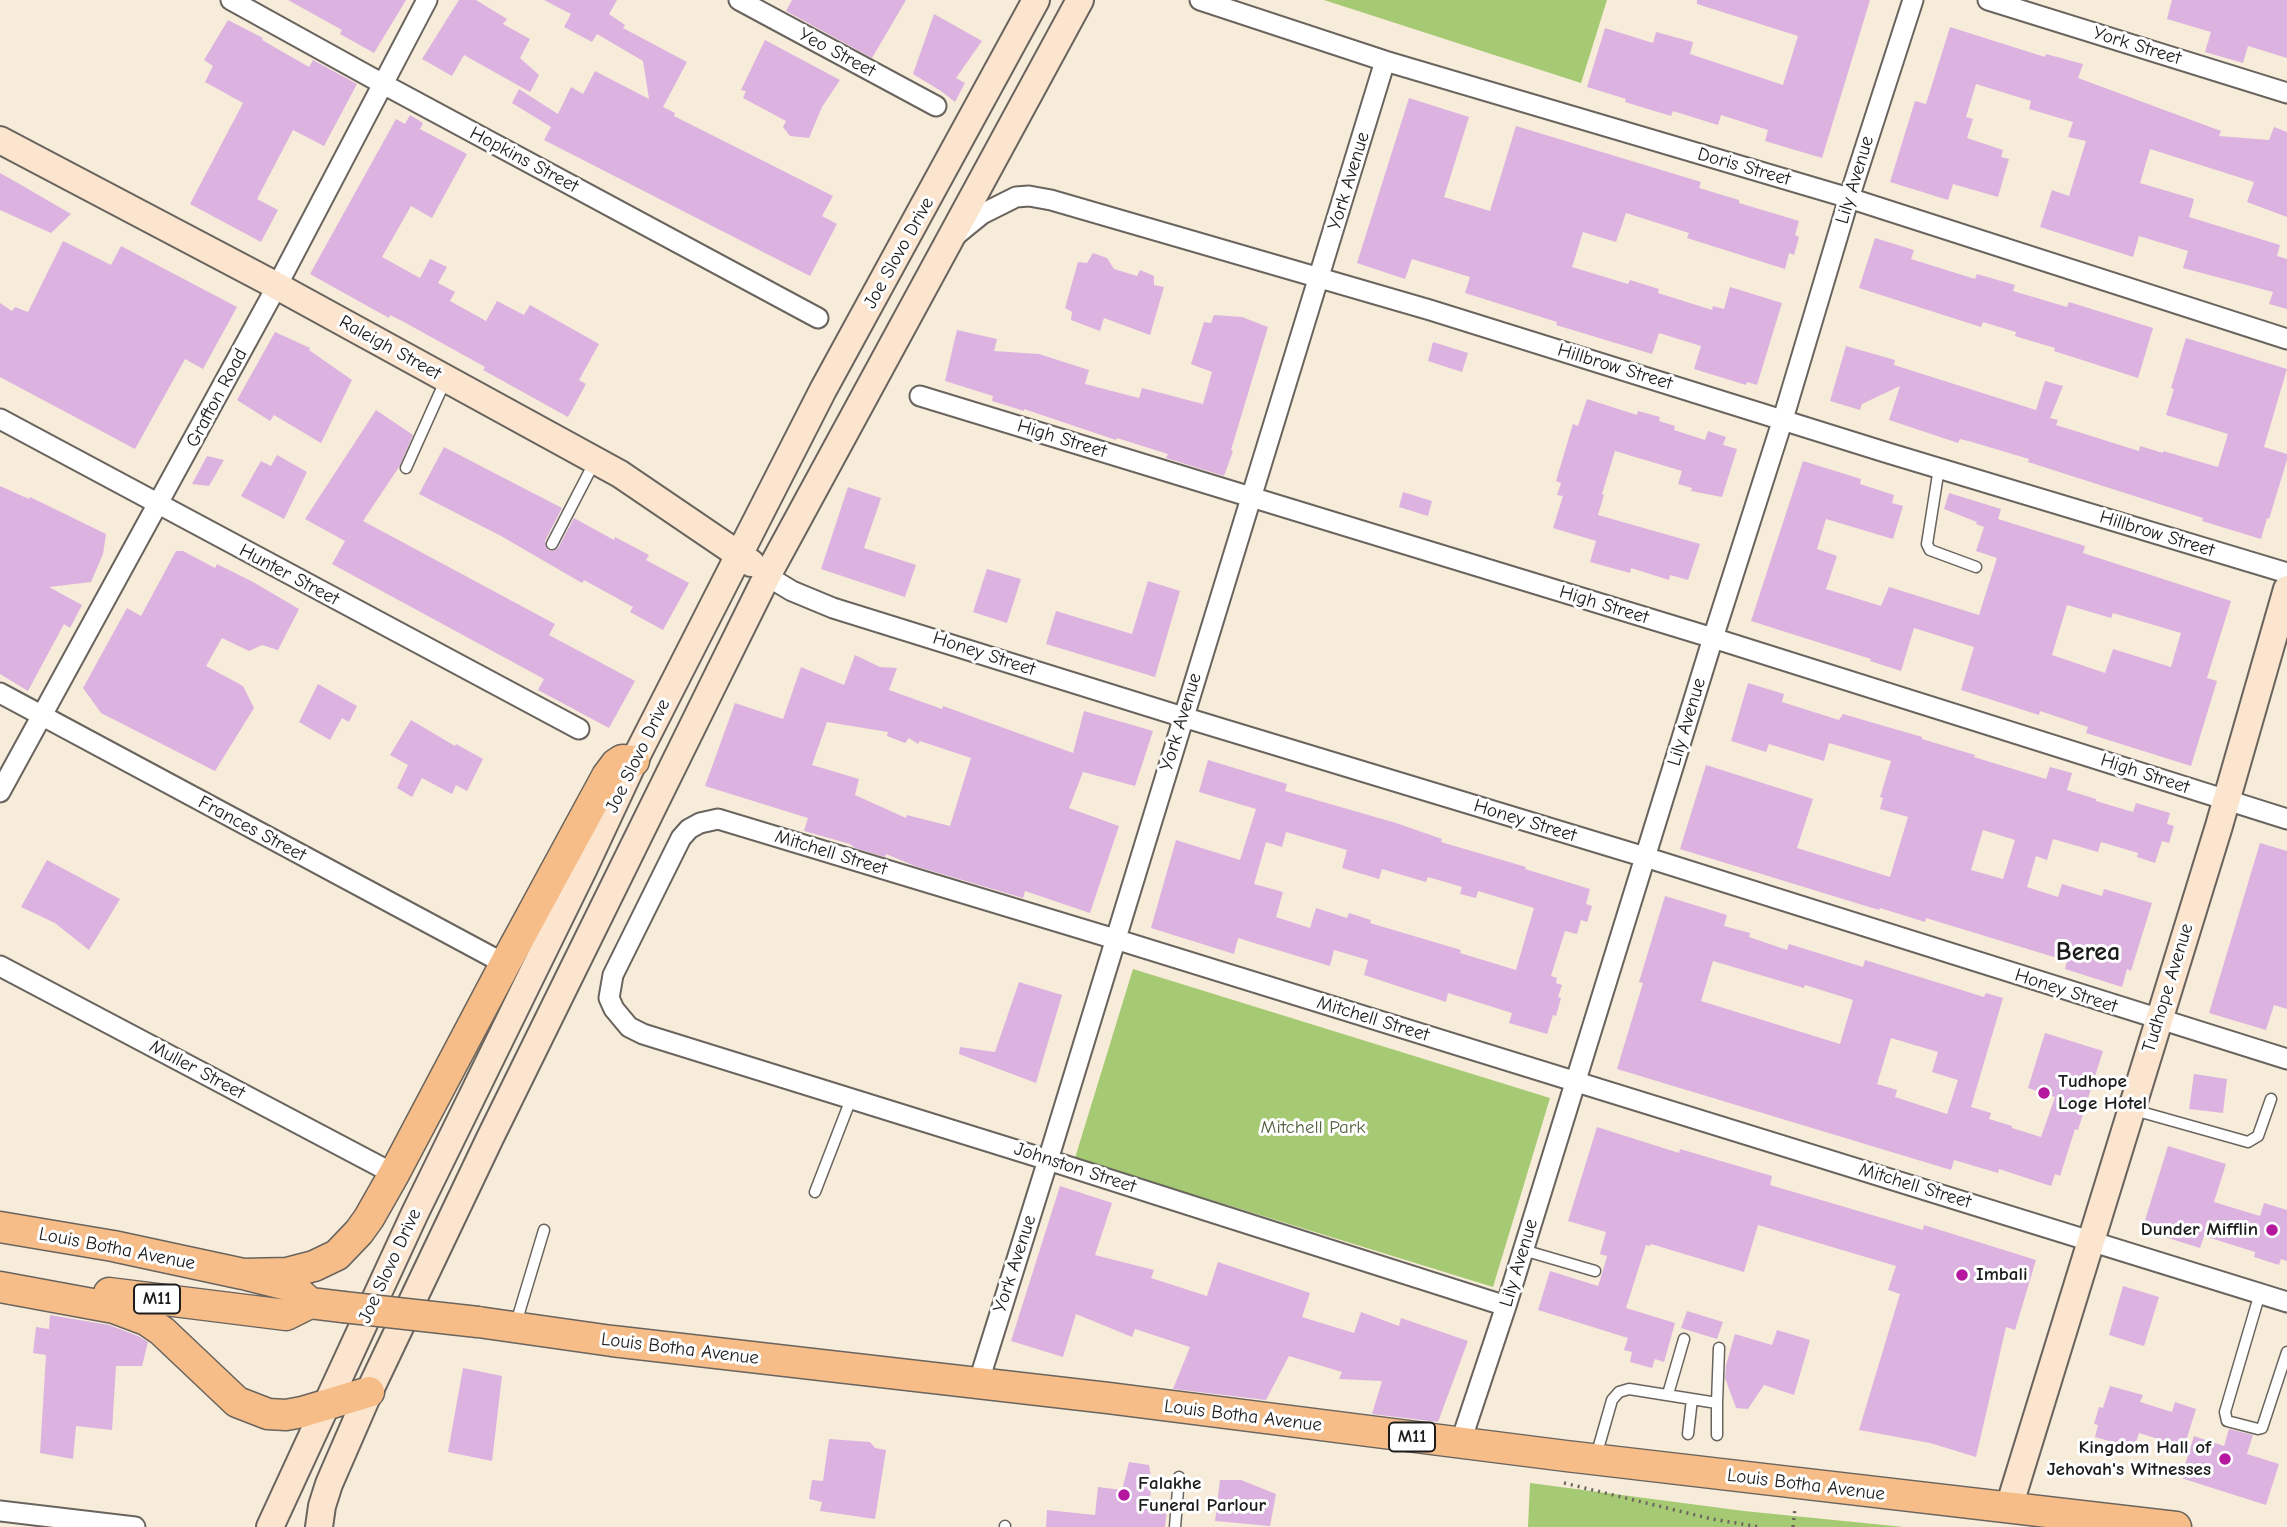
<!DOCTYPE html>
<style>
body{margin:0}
canvas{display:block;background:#f7ebd9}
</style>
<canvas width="2287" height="1527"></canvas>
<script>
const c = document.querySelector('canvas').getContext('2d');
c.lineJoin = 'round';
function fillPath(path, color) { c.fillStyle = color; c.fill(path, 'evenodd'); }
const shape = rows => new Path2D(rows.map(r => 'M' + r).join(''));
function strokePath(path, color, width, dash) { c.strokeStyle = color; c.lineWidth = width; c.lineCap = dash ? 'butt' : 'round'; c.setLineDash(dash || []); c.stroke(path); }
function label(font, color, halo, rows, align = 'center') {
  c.font = font + ' "Comic Neue",sans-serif'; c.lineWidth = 6; c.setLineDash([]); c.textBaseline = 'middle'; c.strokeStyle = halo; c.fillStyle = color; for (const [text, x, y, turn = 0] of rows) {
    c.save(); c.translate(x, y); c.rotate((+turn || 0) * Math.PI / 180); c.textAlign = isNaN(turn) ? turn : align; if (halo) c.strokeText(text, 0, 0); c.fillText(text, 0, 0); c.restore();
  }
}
const green = shape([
 [1324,0,1607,0,1581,83],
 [1133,969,1550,1098,1493,1287,1075,1158],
 [1530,1483,1744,1511,1904,1527,1528,1527]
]);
const building = shape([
 [288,0,406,0,374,53,340,34,342,30],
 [459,0,476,0,507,19,503,24,530,39,520,58,539,75,530,92,464,55,452,76,422,59],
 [544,0,617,0,609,14,625,25,623,28,687,62,663,107,675,113,674,116,833,196,822,216,837,224,810,276,544,140,551,127,512,103,519,89,558,114,571,87,583,94,595,71,649,99,643,61,597,34,592,42,564,27,571,14],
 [792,0,906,0,872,58,786,11],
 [1697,0,1870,0,1822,158,1765,141,1768,130,1721,115,1718,125,1673,111,1671,116,1625,102,1626,99,1587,87,1605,28,1653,43,1656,32,1693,42,1690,54,1783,85,1798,36,1697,4],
 [2172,0,2287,0,2287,58,2248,46,2243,63,2205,52,2211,32,2167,19],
 [934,14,982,41,956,78,965,83,955,102,941,91,913,74],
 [228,20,263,38,262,40,309,67,313,60,357,84,324,146,293,130,257,199,278,210,261,242,190,204,243,103,205,82,213,66,204,60],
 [1950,27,2045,57,2046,54,2083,64,2078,78,2221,131,2219,136,2269,140,2274,127,2287,132,2287,217,2247,202,2254,182,2150,149,2140,183,2194,199,2189,217,2280,245,2277,256,2287,259,2287,309,2269,304,2273,292,2183,268,2188,251,2139,236,2133,257,2040,227,2052,190,2069,196,2086,141,2068,137,2073,122,2029,109,2031,101,1976,84,1966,117,1973,119,1967,138,2003,150,2001,157,2009,159,1998,197,1953,184,1948,200,1890,182,1915,101,1926,104],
 [765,40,840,80,822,107,809,138,790,136,783,127,786,121,743,98,746,91,741,90],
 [1409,98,1469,117,1444,197,1490,211,1516,126,1701,182,1699,188,1739,200,1739,203,1799,221,1795,235,1799,237,1794,255,1789,253,1785,269,1687,238,1689,233,1626,213,1616,242,1583,232,1572,267,1628,284,1630,280,1659,289,1658,293,1712,310,1713,306,1724,309,1730,287,1782,303,1757,385,1747,382,1746,385,1694,369,1701,346,1659,333,1652,354,1556,325,1557,322,1465,293,1470,277,1412,259,1405,279,1357,263],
 [410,115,423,123,420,129,467,154,432,218,411,206,382,257,420,278,430,259,447,267,438,283,455,292,450,301,486,321,497,301,524,315,530,305,599,344,579,380,586,384,568,417,483,370,485,367,404,322,390,315,389,318,310,274,396,119,405,124],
 [0,173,23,186,71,214,51,233,0,210],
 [1875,238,1914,250,1911,259,1975,279,1977,274,2015,285,2013,291,2067,307,2069,302,2153,328,2138,378,2054,351,2055,348,2015,336,2016,332,1983,322,1981,327,1859,288],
 [63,241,111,265,121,246,237,307,203,369,185,359,135,449,0,377,0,303,12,311,15,307,28,312],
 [1093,253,1107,258,1114,269,1137,276,1140,270,1154,276,1154,285,1164,287,1150,335,1104,318,1100,331,1071,320,1072,312,1065,308,1078,262,1087,263],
 [1214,315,1242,317,1268,327,1231,450,1233,451,1224,476,1166,458,1168,454,1117,438,1116,440,1024,409,1024,411,992,401,993,396,945,381,957,330,997,339,994,351,1039,354,1089,370,1085,384,1139,398,1142,388,1203,404,1212,372,1191,364,1204,322,1211,323],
 [275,332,310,348,309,350,352,380,321,443,274,415,270,421,237,400],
 [2186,338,2287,369,2264,447,2287,454,2287,460,2269,519,2267,518,2261,539,2202,521,2203,518,2028,462,2029,459,1972,442,1960,439,1958,443,1889,420,1900,386,1862,404,1860,410,1830,401,1846,346,1895,360,1894,365,2036,410,2045,381,2063,386,2050,418,2058,420,2056,425,2139,451,2140,446,2163,453,2163,451,2218,467,2228,434,2166,415,2174,389,2171,388],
 [1433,342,1468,353,1462,372,1428,361],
 [1587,399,1637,415,1638,411,1660,417,1659,421,1675,426,1674,430,1705,440,1708,431,1726,437,1723,445,1737,449,1722,497,1691,491,1692,488,1678,484,1682,471,1615,451,1602,494,1604,495,1598,515,1700,544,1688,580,1670,575,1669,580,1631,568,1630,573,1590,562,1596,541,1553,528,1563,496,1557,495,1561,483,1556,481,1573,424,1578,426],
 [376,410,413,435,399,467,363,521,555,624,549,635,635,681,609,728,538,690,544,679,332,564,345,541,305,519],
 [444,447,562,508,545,541,548,550,553,551,558,548,574,518,614,540,615,537,649,555,646,560,689,583,663,630,630,612,633,607,584,580,582,583,501,536,419,494],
 [277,455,307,472,284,519,241,496,261,461,271,466],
 [207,456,224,460,209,486,192,484],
 [1803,461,1861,479,1860,484,1894,495,1892,503,1903,506,1893,539,1826,519,1817,549,1837,556,1826,589,1881,606,1889,587,1979,615,1997,558,1976,551,1984,527,1976,524,1977,522,1944,509,1949,493,2001,509,1998,519,2085,546,2083,553,2231,601,2207,678,2217,681,2191,766,2086,733,2088,727,2040,711,2039,715,1961,690,1974,647,1914,628,1901,671,1870,661,1871,659,1751,621],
 [2067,605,2111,618,2113,613,2181,633,2171,667,2113,649,2105,673,2052,655],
 [0,486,29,499,30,497,106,534,103,554,91,582,49,587,82,605,70,628,64,624,28,691,0,674],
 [848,487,881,498,864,548,916,565,905,597,821,569],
 [1403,492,1432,501,1428,516,1399,507],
 [176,551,183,551,215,568,217,564,253,582,299,609,278,650,262,645,249,651,222,638,206,666,243,686,254,708,215,771,101,713,83,688,127,608,141,616],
 [987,569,1021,579,1007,623,973,612],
 [1148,581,1180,591,1155,677,1046,644,1056,611,1132,634],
 [855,655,880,667,897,668,889,690,942,709,943,706,1073,753,1084,711,1153,731,1135,786,1083,772,1069,808,1119,826,1090,913,1025,891,1023,898,915,866,886,854,885,857,855,848,850,844,804,831,808,818,705,786,735,703,783,719,801,667,844,685],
 [827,722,888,732,887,736,905,743,909,738,918,744,920,741,971,758,950,826,907,815,906,818,855,795,859,779,812,765],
 [1748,683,1784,694,1782,702,1839,720,1843,714,1922,737,1922,739,1975,755,1974,757,2046,779,2050,767,2072,773,2067,790,2096,799,2096,801,2133,812,2136,803,2170,813,2167,824,2174,826,2169,843,2162,841,2155,863,2137,857,2138,853,2101,842,2098,852,2053,839,2047,860,2036,856,2027,887,2058,897,2062,884,2102,896,2104,889,2152,903,2131,971,2127,969,2122,987,2065,969,2067,961,1926,918,1925,922,1880,908,1879,910,1680,849,1706,765,1813,799,1797,848,1890,877,1908,817,1880,809,1883,798,1880,797,1891,761,1829,743,1824,761,1769,744,1766,752,1731,741],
 [1983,830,2015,840,2003,879,1971,870],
 [318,684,357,706,349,722,342,718,330,740,299,722],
 [411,720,455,746,456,744,483,759,467,791,456,785,452,794,422,778,412,797,397,788,408,765,390,755],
 [1208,760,1287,784,1285,791,1396,823,1442,839,1441,842,1526,867,1525,869,1590,889,1586,904,1592,906,1587,922,1581,920,1577,934,1565,931,1551,976,1557,978,1556,983,1562,985,1558,997,1561,998,1556,1016,1553,1015,1547,1034,1509,1023,1512,1013,1448,993,1446,1002,1364,975,1368,960,1334,950,1330,966,1238,938,1234,954,1151,928,1176,840,1240,860,1256,809,1199,792],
 [1286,832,1347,850,1342,868,1379,879,1382,869,1426,882,1428,877,1462,887,1460,894,1476,898,1478,891,1534,908,1516,970,1460,953,1461,950,1370,923,1371,920,1349,913,1347,918,1316,908,1310,928,1276,917,1283,892,1254,884,1266,842,1282,847],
 [2260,843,2287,851,2287,1009,2274,1005,2266,1030,2209,1013],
 [47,860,120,899,89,950,55,923,21,907],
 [1665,896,1727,915,1724,926,1750,933,1749,937,1787,950,1789,944,1863,967,1865,960,1984,997,1986,993,2003,998,1971,1107,1991,1113,1989,1119,2012,1126,2012,1128,2041,1137,2055,1097,2028,1088,2045,1033,2103,1051,2078,1130,2075,1129,2060,1176,2055,1174,2051,1186,1999,1169,1998,1173,1954,1160,1951,1170,1617,1069,1643,983,1639,982],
 [1713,961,1804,988,1805,985,1853,1000,1840,1044,1701,1001],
 [1891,1038,1938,1052,1932,1072,1958,1080,1947,1114,1895,1097,1897,1090,1877,1084],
 [1019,982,1062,995,1036,1083,959,1054,960,1047,995,1052],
 [2194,1074,2227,1079,2223,1113,2189,1109],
 [1597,1127,1679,1153,1680,1149,1772,1176,1770,1185,1923,1230,1924,1225,2036,1260,2015,1330,2006,1327,1976,1457,1930,1443,1859,1430,1900,1294,1888,1290,1896,1266,1758,1225,1744,1272,1651,1244,1650,1246,1646,1245,1626,1308,1675,1323,1664,1362,1655,1359,1652,1368,1630,1362,1632,1352,1624,1350,1628,1338,1538,1310,1550,1271,1598,1286,1602,1274,1607,1256,1600,1254,1606,1232,1568,1221],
 [2168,1146,2226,1164,2214,1202,2260,1216,2264,1203,2287,1210,2287,1261,2281,1259,2279,1265,2254,1257,2255,1252,2204,1236,2200,1248,2142,1230],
 [1060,1186,1112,1203,1095,1255,1154,1270,1151,1278,1207,1296,1218,1262,1310,1293,1302,1317,1354,1333,1361,1312,1399,1326,1401,1318,1468,1341,1438,1422,1372,1414,1382,1381,1339,1379,1342,1372,1289,1356,1266,1400,1173,1389,1190,1347,1135,1329,1132,1337,1076,1314,1063,1357,1011,1341],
 [2123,1286,2159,1297,2144,1346,2109,1335],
 [1687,1311,1723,1322,1717,1339,1681,1328],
 [50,1315,109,1325,138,1336,148,1342,142,1366,116,1366,112,1430,76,1426,73,1459,40,1453,46,1355,33,1353,36,1327,49,1329],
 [1777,1330,1810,1340,1794,1395,1764,1385,1748,1409,1736,1408,1725,1378,1726,1365,1735,1334,1772,1345],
 [463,1368,502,1376,492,1461,448,1452],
 [2110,1386,2143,1395,2140,1402,2172,1412,2175,1402,2196,1409,2184,1447,2139,1433,2134,1448,2095,1437,2098,1425,2094,1424,2099,1407,2103,1408],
 [2229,1429,2253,1435,2247,1454,2279,1464,2266,1505,2181,1478,2194,1436,2224,1446],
 [829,1439,870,1442,875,1448,886,1450,875,1519,820,1511,822,1502,809,1499,812,1480,823,1481],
 [1129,1462,1149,1465,1152,1482,1150,1499,1168,1502,1165,1527,1046,1527,1047,1510,1095,1515,1098,1487,1122,1490],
 [1220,1480,1241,1480,1276,1494,1270,1526,1215,1521]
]);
const path = shape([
 [1564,1483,1712,1519,1760,1527],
 [1793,1527,1795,1508]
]);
const lane = shape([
 [406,468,446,379],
 [1939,468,1927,544,1930,550,1976,567],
 [552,544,595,461],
 [2134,1110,2248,1142,2258,1136,2271,1099],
 [815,1192,851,1099],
 [1523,1250,1595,1271],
 [2260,1293,2225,1412,2227,1421,2258,1429,2262,1428,2287,1352],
 [516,1323,544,1230],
 [1668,1394,1684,1339],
 [1688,1434,1692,1399],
 [1717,1435,1717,1403],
 [1596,1456,1612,1400,1619,1392,1629,1389,1717,1403,1719,1348],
 [1005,1527,1005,1526],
 [1175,1527,1179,1477]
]);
const street = shape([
 [231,0,383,84,818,318],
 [739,0,936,106],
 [1200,0,1385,61,1849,198,2287,339],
 [1988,0,2287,93],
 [955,236,982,214,1016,197,1029,196,1051,200,1430,310,1888,453,2287,573],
 [920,396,1713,638,2287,819],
 [0,419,579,729],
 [767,576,792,591,833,608,1183,717,1645,857,2287,1059],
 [0,693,505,964],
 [0,792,277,286,427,0],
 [0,966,394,1174],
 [1506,1306,1048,1160,643,1034,629,1027,614,1009,609,998,613,975,681,838,689,829,700,823,718,819,1115,939,2287,1302],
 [978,1384,1048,1160,1385,61],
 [1460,1444,1506,1306,1713,638,1783,419,1849,198,1913,0],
 [0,1511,135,1527]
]);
const secondary = shape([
 [0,140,277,286,620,474,751,563],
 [2009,1507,2219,826,2287,589],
 [270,1527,415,1213,584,868,634,761,823,390,1036,0],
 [319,1527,322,1506,329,1484,369,1392,490,1138,712,687,767,576,1080,0]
]);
const primary = shape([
 [0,1227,113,1246,243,1274,291,1286,310,1303,343,1307],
 [243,1274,287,1273,314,1266,337,1255,359,1232,369,1218,394,1174,505,964,607,776,616,764,622,760,634,761],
 [0,1287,114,1308,146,1320,162,1331,237,1402,268,1414,286,1415,302,1412,369,1392],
 [109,1293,286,1315,310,1303],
 [478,1322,612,1341,1108,1398,1566,1456,2176,1527]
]);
const primaryBridge = shape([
 [343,1307,478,1322]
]);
const markers = [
 [2044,1093,7,"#b5179e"],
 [2272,1230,7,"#b5179e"],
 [1962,1275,7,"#b5179e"],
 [2225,1459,7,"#b5179e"],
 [1124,1495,7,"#b5179e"]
];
const shields = [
 [157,1299,46],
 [1412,1437,46]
];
const shieldNames = [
 ["M11",157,1299],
 ["M11",1412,1437]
];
const streetNames = [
 ["York Street",2137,46,17],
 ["Yeo Street",837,53,28],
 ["Hopkins Street",524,160,28],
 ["Doris Street",1744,167,16],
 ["Lily Avenue",1855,180,-73],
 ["York Avenue",1349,181,-73],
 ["Joe Slovo Drive",899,253,-61],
 ["Raleigh Street",390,348,29],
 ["Hillbrow Street",1615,367,17],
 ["Grafton Road",217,398,-62],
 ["High Street",1062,439,17],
 ["Hillbrow Street",2157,534,17],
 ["Hunter Street",289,575,28],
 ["High Street",1604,605,17],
 ["Honey Street",984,654,18],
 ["York Avenue",1181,722,-73],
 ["Lily Avenue",1687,722,-73],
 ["Joe Slovo Drive",638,756,-64],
 ["High Street",2145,774,18],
 ["Honey Street",1525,821,17],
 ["Frances Street",252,829,28],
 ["Mitchell Street",831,853,17],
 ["Tudhope Avenue",2168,988,-73],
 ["Honey Street",2066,991,18],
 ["Mitchell Street",1373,1019,17],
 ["Muller Street",197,1070,28],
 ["Johnston Street",1075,1168,18],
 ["Mitchell Street",1915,1186,17],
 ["Louis Botha Avenue",117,1249,11],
 ["Lily Avenue",1519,1263,-73],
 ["York Avenue",1015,1264,-72],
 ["Joe Slovo Drive",390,1266,-65],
 ["Louis Botha Avenue",680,1349,7],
 ["Louis Botha Avenue",1243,1416,7],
 ["Louis Botha Avenue",1806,1485,7]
];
const poiNames = [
 ["Tudhope",2058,1082],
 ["Loge Hotel",2058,1104],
 ["Dunder Mifflin",2258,1230,"right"],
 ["Imbali",1976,1275],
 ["Kingdom Hall of",2211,1448,"right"],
 ["Jehovah's Witnesses",2211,1470,"right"],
 ["Falakhe",1138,1484],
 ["Funeral Parlour",1138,1506]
];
const parkNames = [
 ["Mitchell Park",1313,1128]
];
const districtNames = [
 ["Berea",2088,953]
];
fillPath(green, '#a6ca74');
fillPath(building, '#dcb3e0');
strokePath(lane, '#69645e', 13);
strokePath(street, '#69645e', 23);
strokePath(secondary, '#69645e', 30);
strokePath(primary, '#69645e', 33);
strokePath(path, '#69645e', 3.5, [2, 5]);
strokePath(lane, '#fff', 10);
strokePath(street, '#fff', 19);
strokePath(secondary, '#fce5cf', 26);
strokePath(primary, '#f7bd88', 30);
strokePath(primaryBridge, '#69645e', 33, []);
strokePath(primaryBridge, '#f7bd88', 30);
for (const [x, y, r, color] of markers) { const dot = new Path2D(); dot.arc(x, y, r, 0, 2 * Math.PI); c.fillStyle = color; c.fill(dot); strokePath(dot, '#fff', 2.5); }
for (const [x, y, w] of shields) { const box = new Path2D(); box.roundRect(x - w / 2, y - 14.5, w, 29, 5); c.fillStyle = '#fff'; c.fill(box); strokePath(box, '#1c1c1c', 2); }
label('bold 18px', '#1c1c1c', null, shieldNames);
label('19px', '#1c1c1c', '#fff', streetNames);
label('bold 19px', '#1c1c1c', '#fff', poiNames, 'left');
label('19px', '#53623f', '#fff', parkNames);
label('bold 26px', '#1c1c1c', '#fff', districtNames);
</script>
